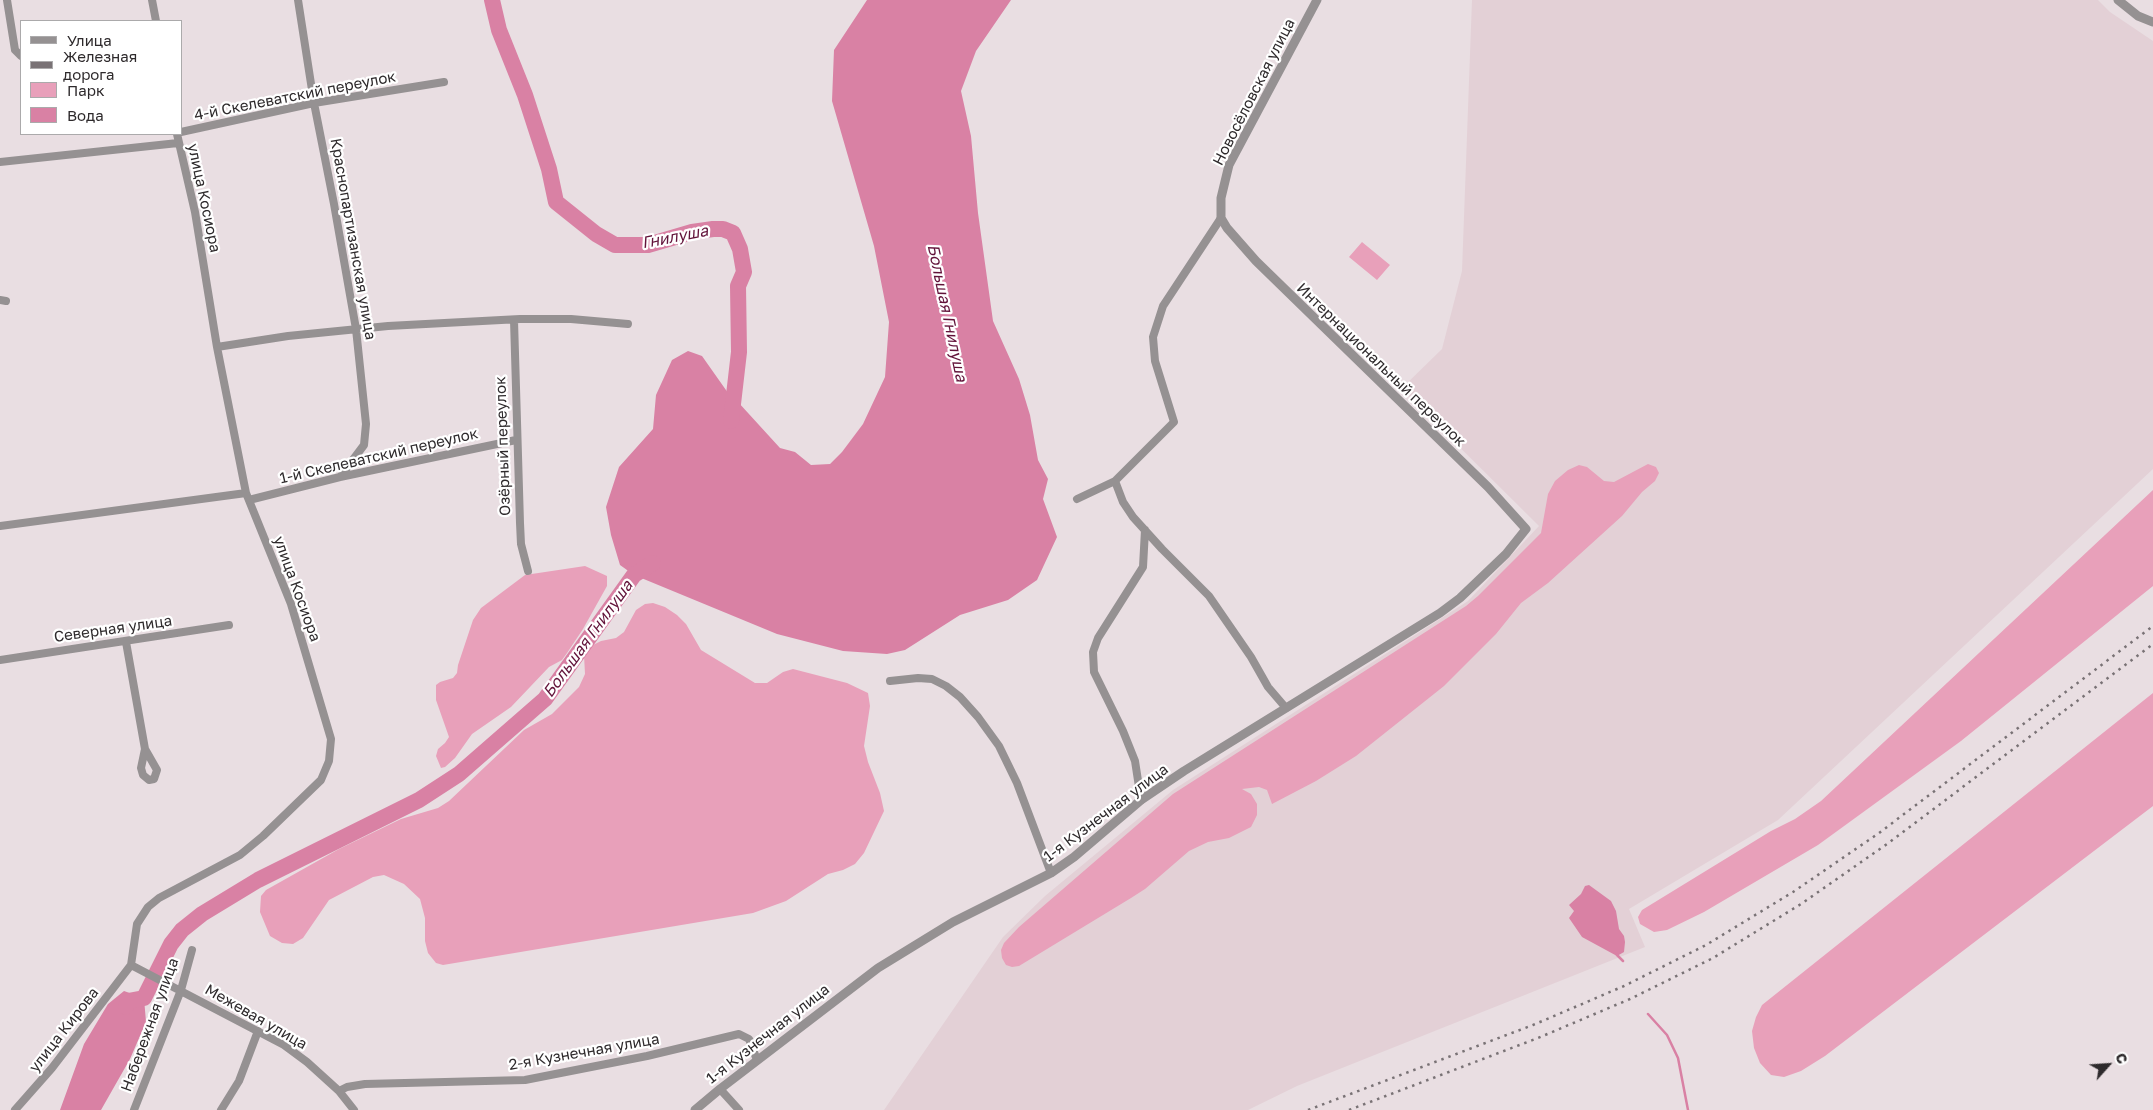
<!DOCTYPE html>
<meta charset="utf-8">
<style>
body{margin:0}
#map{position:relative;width:2153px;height:1110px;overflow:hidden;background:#e9dee2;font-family:"Golos Text",sans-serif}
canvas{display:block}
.legend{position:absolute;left:20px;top:20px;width:162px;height:115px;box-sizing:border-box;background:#fff;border:1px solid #abaaab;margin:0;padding:6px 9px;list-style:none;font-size:15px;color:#2e2a2c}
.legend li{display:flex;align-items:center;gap:10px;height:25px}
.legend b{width:25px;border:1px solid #abaaab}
.north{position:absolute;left:2083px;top:1040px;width:50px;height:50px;-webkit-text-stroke:4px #fff;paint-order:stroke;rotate:64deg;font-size:14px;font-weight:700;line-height:20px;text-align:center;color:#2e2a2c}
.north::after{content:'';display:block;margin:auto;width:18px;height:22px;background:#2e2a2c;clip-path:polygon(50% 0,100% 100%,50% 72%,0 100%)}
</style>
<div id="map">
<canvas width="2153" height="1110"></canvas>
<ul class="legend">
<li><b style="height:6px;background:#959192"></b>Улица</li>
<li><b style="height:6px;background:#797275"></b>Железная дорога</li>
<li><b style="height:14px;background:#e8a0ba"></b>Парк</li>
<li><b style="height:14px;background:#d981a4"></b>Вода</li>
</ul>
<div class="north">С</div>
</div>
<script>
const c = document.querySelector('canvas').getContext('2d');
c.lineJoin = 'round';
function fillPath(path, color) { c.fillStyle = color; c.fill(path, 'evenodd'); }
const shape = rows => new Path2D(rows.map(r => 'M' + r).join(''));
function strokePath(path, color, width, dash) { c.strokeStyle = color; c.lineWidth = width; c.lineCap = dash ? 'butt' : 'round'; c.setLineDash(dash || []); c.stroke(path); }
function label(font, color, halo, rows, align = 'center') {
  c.font = font + ' "Golos Text",sans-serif'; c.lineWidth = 4.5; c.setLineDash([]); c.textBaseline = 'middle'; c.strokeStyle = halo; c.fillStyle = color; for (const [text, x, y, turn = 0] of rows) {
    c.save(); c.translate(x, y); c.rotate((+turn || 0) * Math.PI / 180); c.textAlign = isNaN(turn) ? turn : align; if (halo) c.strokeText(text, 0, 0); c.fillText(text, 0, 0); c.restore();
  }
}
const built = shape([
 [1472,0,2098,0,2110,12,2153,41,2153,469,1778,820,1629,909,1645,947,1297,1086,1248,1110,884,1110,1003,937,1045,896,1173,790,1468,601,1539,526,1401,389,1442,349,1462,271]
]);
const green = shape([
 [1362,242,1390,265,1377,280,1349,257],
 [1648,464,1656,467,1659,473,1655,481,1642,492,1622,516,1548,583,1521,603,1496,634,1444,686,1356,756,1316,781,1272,804,1267,790,1259,787,1242,789,1251,794,1257,804,1257,815,1251,827,1229,838,1208,842,1189,851,1145,889,1131,898,1019,966,1012,967,1006,965,1002,958,1001,950,1004,943,1019,927,1173,794,1466,606,1478,596,1541,533,1548,494,1555,481,1568,470,1579,465,1587,467,1604,481,1614,482],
 [2153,490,2153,586,1961,741,1818,845,1704,912,1667,930,1654,932,1640,924,1638,917,1642,910,1771,831,1795,819,1821,801],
 [585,566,607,576,607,586,583,629,567,653,562,660,549,667,511,707,472,734,455,758,445,767,441,768,436,756,438,749,445,743,449,737,436,700,436,685,440,682,453,678,457,673,458,665,473,620,481,608,525,575],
 [653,603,665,607,677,615,686,624,701,650,755,683,767,683,783,672,793,669,847,683,868,693,870,706,864,746,868,762,880,793,884,811,864,853,855,864,843,870,828,874,786,901,753,913,443,965,436,963,428,953,425,941,425,918,420,899,404,884,384,875,373,877,329,900,303,938,293,944,282,943,270,936,260,912,261,896,266,890,339,849,401,819,438,808,449,801,524,730,552,714,579,687,585,674,584,655,585,649,601,641,616,638,624,632,636,610,645,604],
 [2153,693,2153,806,1825,1056,1801,1071,1784,1077,1771,1075,1760,1063,1754,1048,1752,1031,1756,1017,1762,1005]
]);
const water = shape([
 [867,0,1011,0,976,51,961,91,971,136,978,213,993,321,1019,379,1030,415,1038,460,1048,479,1043,499,1057,537,1037,580,1008,600,960,615,905,650,887,654,843,651,777,634,634,575,620,565,611,535,606,507,619,467,653,429,656,395,672,360,688,351,702,356,733,400,738,402,780,448,795,452,811,465,830,464,842,452,863,424,885,377,889,322,874,246,832,101,834,50],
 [1589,885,1611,901,1616,911,1619,929,1624,936,1625,942,1624,952,1617,956,1582,937,1569,918,1574,911,1569,905,1581,894,1585,886],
 [124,991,144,998,146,1022,130,1059,101,1110,60,1110,84,1044,108,1004]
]);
const stream = shape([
 [1617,955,1623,961],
 [1648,1014,1667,1035,1678,1058,1688,1110]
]);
const river = shape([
 [492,0,499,30,525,95,549,169,556,202,596,234,615,245,648,245,692,232,713,229,723,229,733,233,740,249,744,272,738,286,739,352,731,421],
 [126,1007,128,1001,144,998,171,944,182,930,202,914,258,880,419,800,459,774,545,699,634,575,653,563]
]);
const minor = shape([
 [7,0,15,50,21,56],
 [152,0,156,21],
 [298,0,314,103,334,204,356,329,366,424,364,445,340,477],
 [181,132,314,103,444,82],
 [0,162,178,143],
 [0,300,6,301],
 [514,320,520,523,521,544,528,571],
 [217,347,288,336,388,326,520,319,571,319,628,324],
 [1115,481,1123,502,1133,517,1162,549,1209,596,1251,657,1268,687,1286,708],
 [1077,499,1115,481,1174,422,1155,361,1153,337,1163,306,1221,218],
 [249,500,340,477,516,440],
 [0,526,246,493],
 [126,642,145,749,141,768,143,775,149,780,154,779,157,770,145,749],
 [0,660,229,625],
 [890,681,918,678,932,679,946,686,960,697,978,717,999,746,1017,783,1051,873],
 [1141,800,1135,761,1123,731,1094,672,1093,652,1098,638,1143,567,1145,530],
 [131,965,137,924,148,907,159,898,240,855,263,836,321,780,329,761,331,739,291,604,246,493,217,347,195,212,177,134],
 [131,965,284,1045,307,1062,339,1091,354,1110],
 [720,1089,739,1110],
 [339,1091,347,1087,365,1084,525,1080,647,1056,739,1034,749,1039,757,1060],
 [15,1110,52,1068,131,965],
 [134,1110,181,990,192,950],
 [221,1110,239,1081,258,1031]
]);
const tertiary = shape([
 [2118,0,2138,16,2153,22],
 [695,1110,720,1089,878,968,953,922,1051,873,1074,857,1141,800,1184,771,1440,613,1460,598,1506,554,1526,529,1488,487,1256,261,1227,228,1221,218,1221,198,1229,165,1317,0]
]);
const rail = shape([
 [1308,1110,1533,1025,1624,986,1706,945,1793,892,1879,833,2153,626],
 [1349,1110,1538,1038,1630,999,1713,958,1801,904,1887,844,2153,644]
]);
const streetNames = [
 ["Новосёловская улица",1254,92,-63],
 ["4-й Скелеватский переулок",295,96,-11],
 ["улица Косиора",204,198,78],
 ["Краснопартизанская улица",353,239,80],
 ["Интернациональный переулок",1381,365,44],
 ["Озёрный переулок",503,446,-92],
 ["1-й Скелеватский переулок",379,456,-13],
 ["улица Косиора",297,589,70],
 ["Северная улица",113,629,-8],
 ["1-я Кузнечная улица",1106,813,-37],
 ["Межевая улица",256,1017,30],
 ["Набережная улица",150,1025,-70],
 ["улица Кирова",64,1030,-52],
 ["1-я Кузнечная улица",768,1034,-38],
 ["2-я Кузнечная улица",584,1052,-10]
];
const waterNames = [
 ["Гнилуша",675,237,-11],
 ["Большая Гнилуша",947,313,78],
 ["Большая Гнилуша",588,639,-54]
];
fillPath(built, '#e3d0d6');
fillPath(green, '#e8a0ba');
fillPath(water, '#d981a4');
strokePath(stream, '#d981a4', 2.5);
strokePath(river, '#d981a4', 16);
strokePath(minor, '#959192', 8);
strokePath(tertiary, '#959192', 9);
strokePath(rail, '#797275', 2.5, [2.5, 5]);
label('15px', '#2e2a2c', '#fff', streetNames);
label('italic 16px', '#62133a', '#fff', waterNames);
</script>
